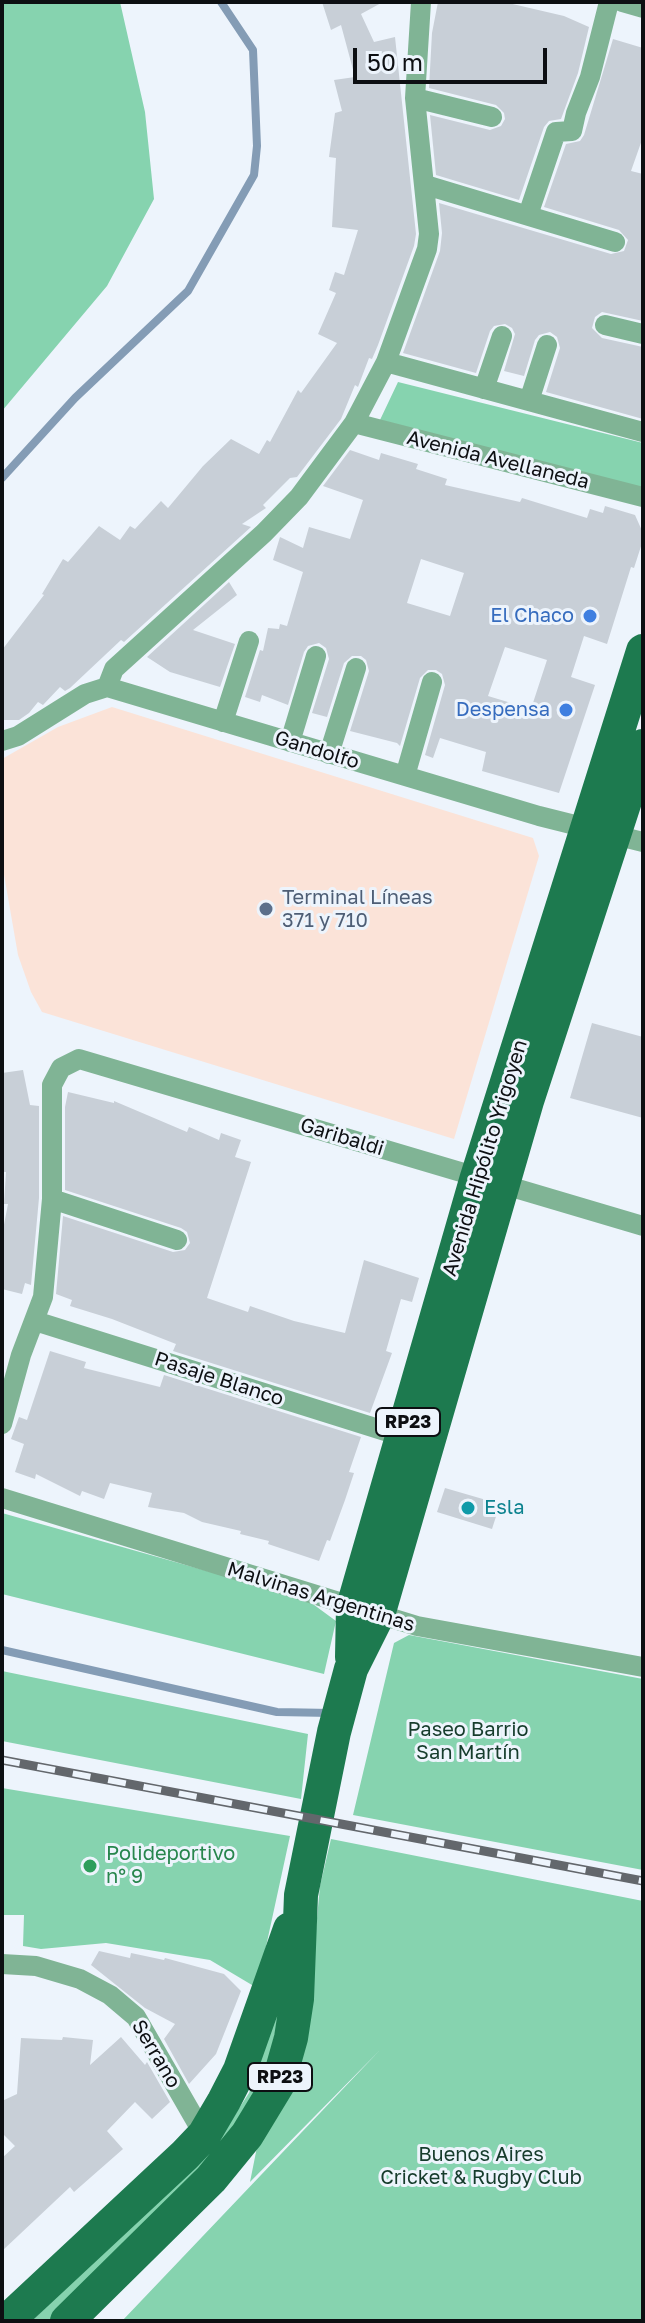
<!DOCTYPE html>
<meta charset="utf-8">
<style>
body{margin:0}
#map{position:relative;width:645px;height:2323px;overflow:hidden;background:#edf4fc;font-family:"Golos Text",sans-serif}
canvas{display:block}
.frame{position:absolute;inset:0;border:4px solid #0d0f12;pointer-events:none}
.scale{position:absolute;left:353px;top:48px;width:194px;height:36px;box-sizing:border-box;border:4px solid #0d0f12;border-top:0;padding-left:10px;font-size:24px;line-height:28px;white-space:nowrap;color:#0d0f12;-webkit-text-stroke:6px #edf4fc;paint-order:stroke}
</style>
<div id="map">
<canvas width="645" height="2323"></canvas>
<div class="frame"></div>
<div class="scale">50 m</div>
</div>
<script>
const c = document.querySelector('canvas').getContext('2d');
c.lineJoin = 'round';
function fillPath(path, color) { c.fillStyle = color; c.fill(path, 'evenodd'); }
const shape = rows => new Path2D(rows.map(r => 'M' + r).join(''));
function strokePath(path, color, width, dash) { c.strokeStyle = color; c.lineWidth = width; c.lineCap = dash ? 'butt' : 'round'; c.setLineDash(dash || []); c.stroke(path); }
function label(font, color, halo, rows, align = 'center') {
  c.font = font + ' "Golos Text",sans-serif'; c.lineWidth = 6; c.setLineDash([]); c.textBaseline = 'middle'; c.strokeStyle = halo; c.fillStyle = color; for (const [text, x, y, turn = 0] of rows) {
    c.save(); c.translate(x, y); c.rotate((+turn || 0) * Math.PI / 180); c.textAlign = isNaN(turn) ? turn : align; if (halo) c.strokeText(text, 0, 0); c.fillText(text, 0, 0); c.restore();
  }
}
const industrial = shape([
 [112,707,533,838,539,856,454,1139,42,1012,31,992,18,955,2,863,2,759,58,727]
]);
const green = shape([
 [2,2,120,2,145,112,154,199,107,286,2,411],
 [398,382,643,443,643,488,380,420],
 [2,1513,306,1599,336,1621,324,1674,2,1594],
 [409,1635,643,1679,643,1870,353,1815,394,1643],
 [2,1671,308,1734,301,1799,2,1741],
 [2,1788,290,1836,257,1988,210,1960,106,1943,41,1949,23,1946,24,1915,2,1915],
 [331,1839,643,1901,643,2321,122,2321,380,2050,250,2182,257,2147,305,2046,320,1886],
 [288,1983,258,2100,228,2145,49,2321,32,2321,221,2136,249,2093]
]);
const stream = shape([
 [2,478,75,398,188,291,254,175,257,146,253,50,221,2],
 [2,1650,277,1712,331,1713]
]);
const building = shape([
 [322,2,383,2,361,14,374,42,395,37,416,234,414,246,378,345,372,359,369,358,358,387,355,385,341,419,297,477,290,478,263,505,266,508,242,524,251,527,124,642,121,640,70,688,65,691,60,687,43,705,38,702,29,713,19,720,2,720,2,650,44,595,42,594,63,559,68,562,99,526,120,540,130,526,135,529,161,501,168,508,203,466,231,439,259,454,267,440,270,442,298,390,301,393,337,343,318,334,336,293,329,290,335,272,344,275,358,230,332,227,336,158,329,157,335,113,342,111,334,80,355,77,341,25,331,30],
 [438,2,504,2,564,16,589,27,578,73,561,119,549,121,544,127,519,200,436,175,430,115,490,130,501,126,505,119,504,113,496,105,429,88,432,33],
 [613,39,643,48,643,137,631,171,643,174,643,321,602,312,595,317,592,328,602,338,643,347,643,419,546,392,560,348,557,337,550,332,539,335,535,340,524,376,504,371,515,334,512,328,505,324,494,326,490,331,476,373,403,353,440,251,442,233,439,203,611,254,624,251,628,240,619,230,544,207,566,144,580,141,584,135],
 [350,450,379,460,381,453,418,464,416,469,447,479,445,485,520,502,522,498,587,518,590,509,603,513,605,506,635,515,643,533,643,540,634,568,631,567,607,644,584,636,571,677,595,685,559,793,482,771,486,752,440,738,433,758,425,755,445,685,442,674,436,670,428,670,420,678,400,746,397,743,350,731,369,671,366,660,361,656,352,656,344,663,327,717,312,713,329,659,326,648,319,643,308,646,304,652,288,705,262,695,260,702,245,697,260,650,263,651,268,628,279,629,280,624,287,626,303,572,273,560,280,537,303,548,309,527,350,539,363,500,323,486],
 [421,559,464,573,450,616,407,603],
 [505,647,547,660,531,709,488,696],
 [229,582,237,595,193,630,235,644,220,687,170,672,147,657],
 [592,1023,643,1037,643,1118,570,1098],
 [23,1070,30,1105,39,1106,39,1198,31,1285,25,1283,22,1294,2,1289,2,1235,8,1204,4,1204,6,1172,2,1172,2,1073],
 [68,1092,114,1103,114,1101,187,1132,189,1127,219,1140,221,1133,241,1140,235,1157,251,1162,207,1298,248,1312,250,1306,294,1321,345,1333,364,1260,419,1278,412,1302,401,1299,386,1351,392,1353,370,1413,173,1351,176,1344,112,1319,70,1306,72,1300,56,1294,63,1216,173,1252,185,1250,190,1243,187,1232,181,1228,65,1190,65,1107],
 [50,1351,86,1362,84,1368,160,1387,164,1375,361,1437,349,1472,354,1473,345,1500,330,1541,327,1540,319,1561,268,1544,269,1541,240,1534,241,1531,202,1522,184,1513,148,1507,152,1493,110,1483,104,1499,82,1491,80,1496,36,1474,35,1479,15,1472,24,1444,11,1439,19,1417,27,1420],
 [445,1488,500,1504,492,1529,437,1512],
 [99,1951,130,1958,131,1953,164,1960,165,1958,224,1974,241,1991,216,2054,189,2084,164,2039,175,2024,145,2008,91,1965],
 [63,2037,93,2040,90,2065,121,2037,145,2065,147,2062,170,2102,152,2119,135,2102,107,2131,123,2149,74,2192,70,2187,2,2251,2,2158,15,2146,2,2133,2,2101,17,2094,21,2038,62,2040]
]);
const minor = shape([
 [622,2,643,8],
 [415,98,492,117],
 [429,186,615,242],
 [528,215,556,132,572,131,576,113,590,77,609,2],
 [605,325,643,334],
 [386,362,643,432],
 [484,389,502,336],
 [529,401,547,345],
 [354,423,643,497],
 [107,687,114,669,264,533,299,497,354,423,386,362,427,249,429,234,415,98,421,2],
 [223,722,249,641],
 [2,741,18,736,85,694,107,687,539,816,643,842],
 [290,742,316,656],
 [329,754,356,668],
 [405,776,432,682],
 [52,1199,177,1240],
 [35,1321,404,1437],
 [2,1424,21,1355,43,1297,52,1199,52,1085,61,1068,79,1059,643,1226],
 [2,1498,417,1626,643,1667],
 [2,1964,36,1966,80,1979,110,1995,136,2017,204,2135]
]);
const primary = shape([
 [352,1657,353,1607,477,1177,643,651],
 [7,2321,185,2155,204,2135,224,2101,240,2070,290,1929],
 [67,2321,211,2179,247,2135,278,2084,291,2038,297,1999,301,1895,334,1732,351,1669,378,1615,527,1101,643,746]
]);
const rail = shape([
 [2,1760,643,1881]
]);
const markers = [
 [590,616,8,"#3f7fe0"],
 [566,710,8,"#3f7fe0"],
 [266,909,8,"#5c6f8a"],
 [468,1508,8,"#0f9aa8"],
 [90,1866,8,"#2e9e5b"]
];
const shields = [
 [408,1422,64],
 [280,2077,64]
];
const shieldNames = [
 ["RP23",408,1422],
 ["RP23",280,2077]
];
const streetNames = [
 ["Avenida Avellaneda",498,460,14],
 ["Gandolfo",317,750,17],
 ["Garibaldi",342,1137,17],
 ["Avenida Hipólito Yrigoyen",485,1158,-73],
 ["Pasaje Blanco",219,1379,18],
 ["Malvinas Argentinas",321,1597,17],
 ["Serrano",156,2054,59]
];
const shopNames = [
 ["El Chaco",574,616],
 ["Despensa",550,710]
];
const serviceNames = [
 ["Terminal Líneas",282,898],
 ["371 y 710",282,921]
];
const cultureNames = [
 ["Esla",484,1508]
];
const parkNames = [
 ["Paseo Barrio",468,1730],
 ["San Martín",468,1753],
 ["Buenos Aires",481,2155],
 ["Cricket & Rugby Club",481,2178]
];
const leisureNames = [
 ["Polideportivo",106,1854],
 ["n° 9",106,1877]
];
fillPath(industrial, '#fbe3d8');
fillPath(green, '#86d3af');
strokePath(stream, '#849cb5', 8);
fillPath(building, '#c8cfd7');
strokePath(minor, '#80b495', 20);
strokePath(primary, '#1d7a4f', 34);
strokePath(rail, '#63676c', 9);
strokePath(rail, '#edf4fc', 6, [18]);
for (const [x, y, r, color] of markers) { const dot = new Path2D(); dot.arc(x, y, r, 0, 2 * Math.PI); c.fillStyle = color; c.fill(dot); strokePath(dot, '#edf4fc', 3); }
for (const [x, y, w] of shields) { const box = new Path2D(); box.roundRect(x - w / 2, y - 14, w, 28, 6); c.fillStyle = '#edf4fc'; c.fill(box); strokePath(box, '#0d0f12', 2); }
label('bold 18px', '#0d0f12', null, shieldNames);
label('20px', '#0d0f12', '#edf4fc', streetNames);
label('20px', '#366cbe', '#edf4fc', shopNames, 'right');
label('20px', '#4e5e75', '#edf4fc', serviceNames, 'left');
label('20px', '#0d838f', '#edf4fc', cultureNames, 'left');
label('20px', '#163c2c', '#edf4fc', parkNames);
label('20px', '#27864d', '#edf4fc', leisureNames, 'left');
</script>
